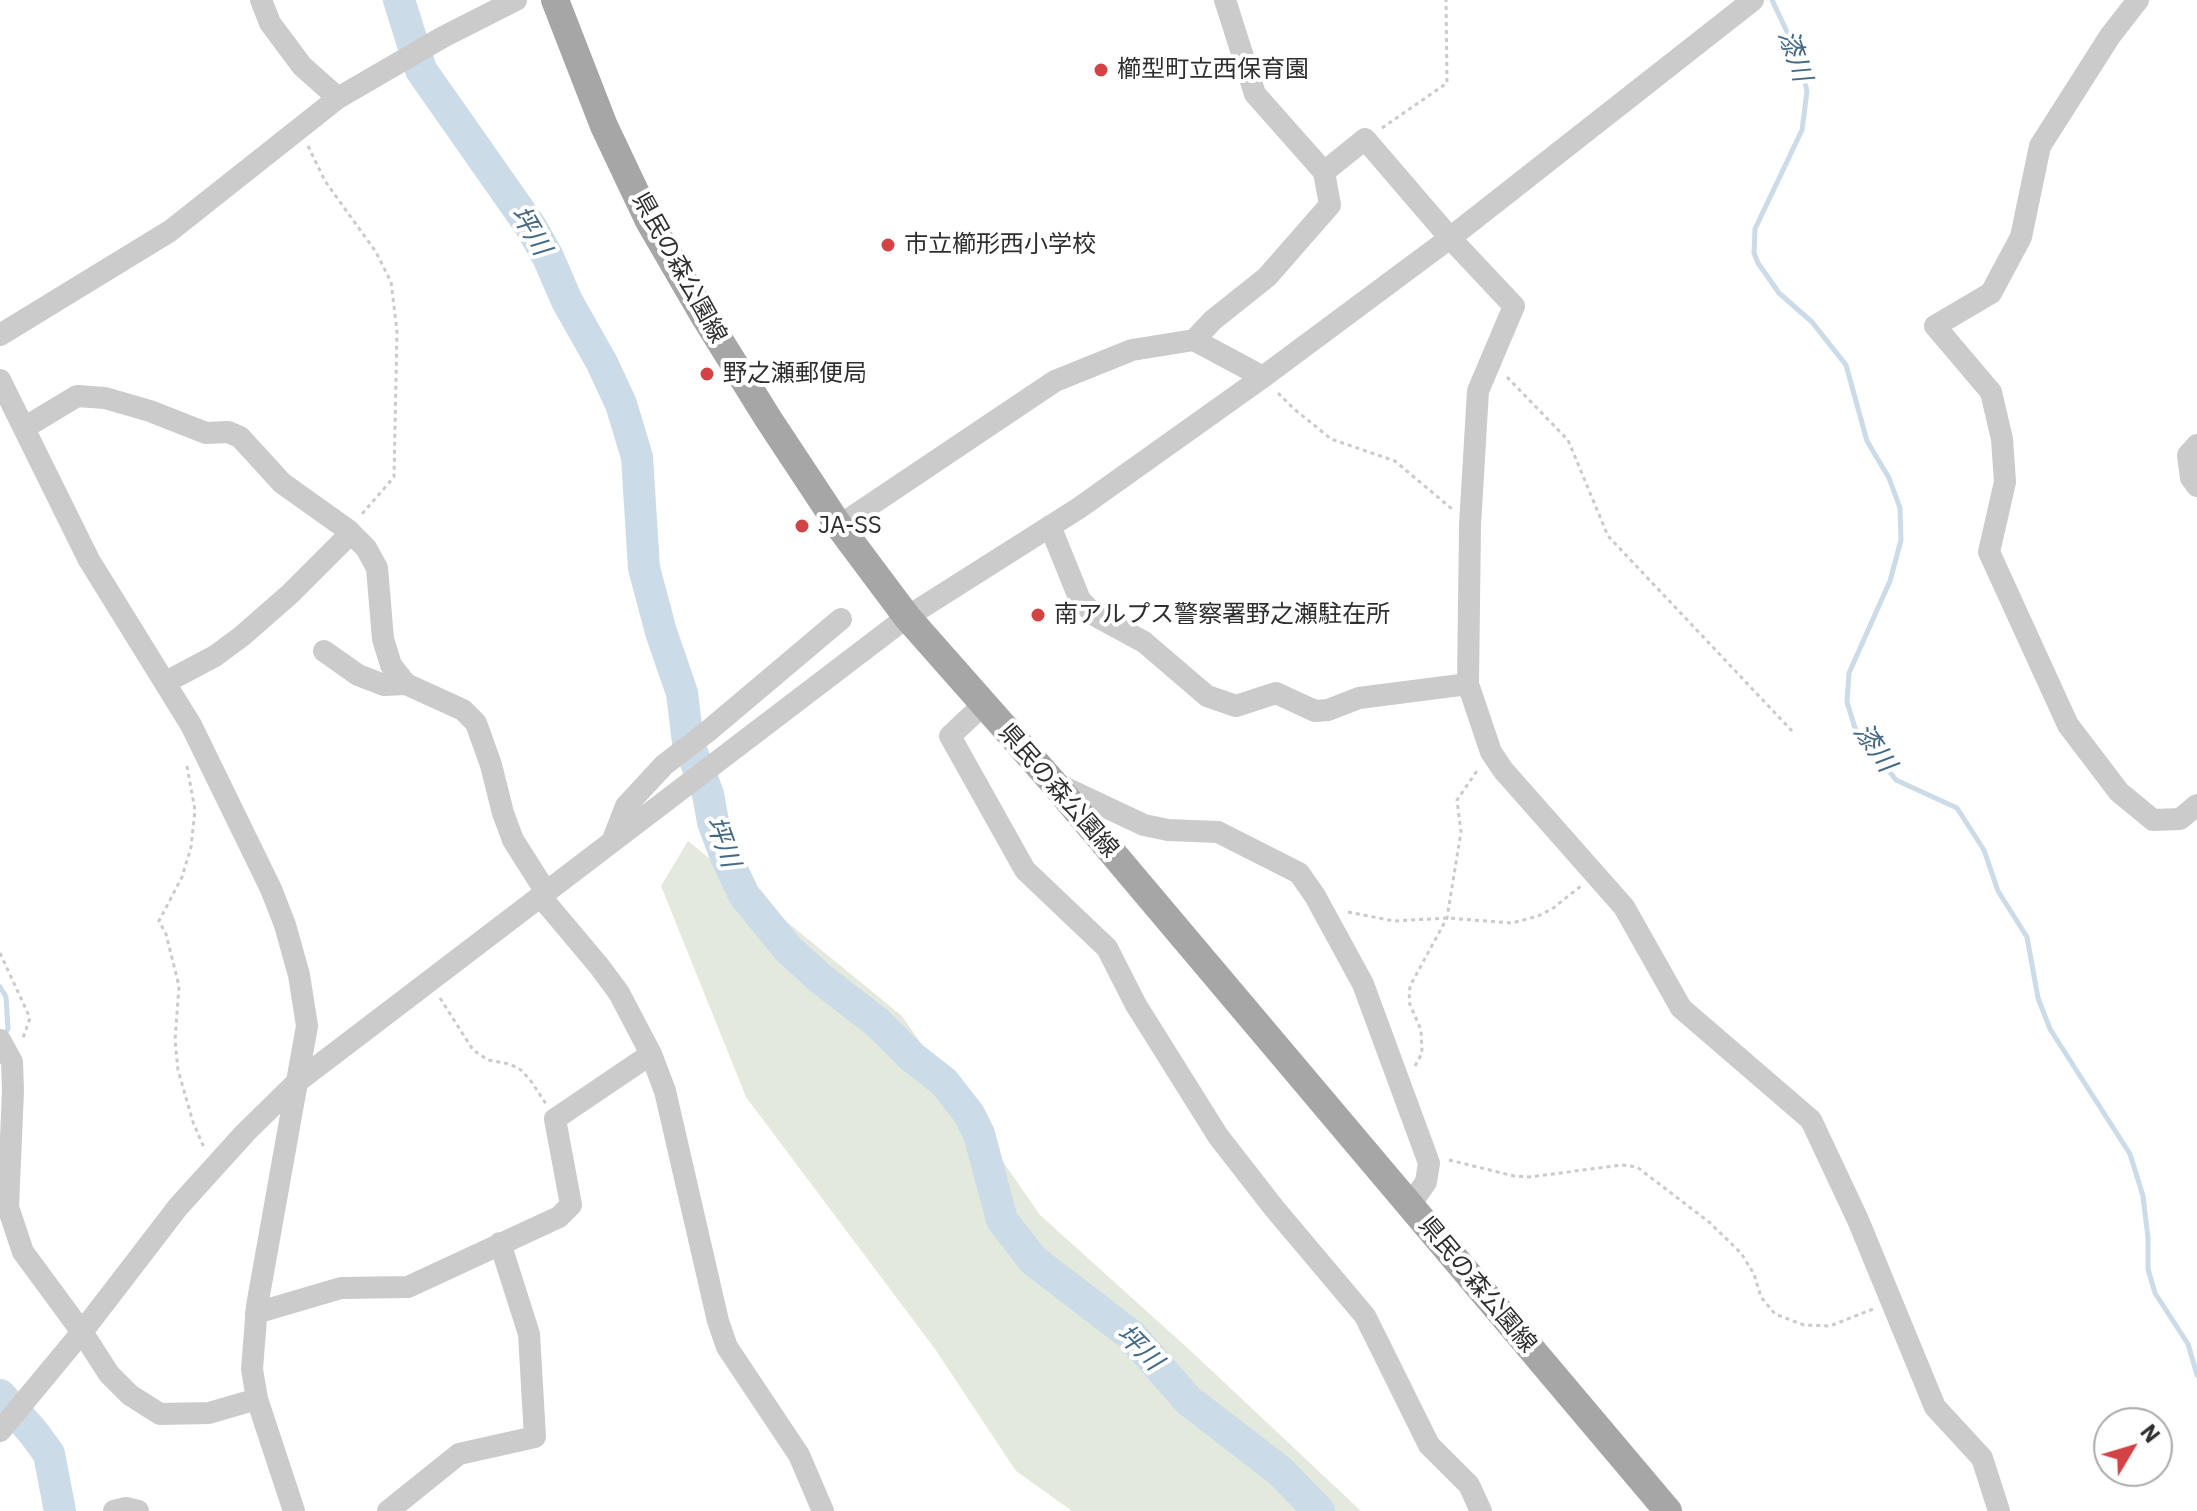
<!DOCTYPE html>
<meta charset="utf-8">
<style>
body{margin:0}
#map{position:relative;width:2197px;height:1511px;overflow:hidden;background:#fff;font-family:"IBM Plex Sans",sans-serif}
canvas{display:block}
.north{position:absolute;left:2093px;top:1407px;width:80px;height:80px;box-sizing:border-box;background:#fff;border:2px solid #ababab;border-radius:50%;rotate:52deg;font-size:22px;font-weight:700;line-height:32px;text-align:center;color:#2e2e2e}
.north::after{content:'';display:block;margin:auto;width:28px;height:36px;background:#d34244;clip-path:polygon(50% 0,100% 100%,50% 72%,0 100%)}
</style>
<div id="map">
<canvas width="2197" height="1511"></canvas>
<div class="north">N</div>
</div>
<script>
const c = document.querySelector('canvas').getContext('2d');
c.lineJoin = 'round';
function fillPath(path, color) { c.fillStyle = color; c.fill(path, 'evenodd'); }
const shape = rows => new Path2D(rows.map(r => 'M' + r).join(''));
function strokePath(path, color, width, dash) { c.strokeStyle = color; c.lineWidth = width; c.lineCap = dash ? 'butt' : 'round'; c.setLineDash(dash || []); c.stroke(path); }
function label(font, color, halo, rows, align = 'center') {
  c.font = font + ' "IBM Plex Sans","Noto Sans JP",sans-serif'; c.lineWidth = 8; c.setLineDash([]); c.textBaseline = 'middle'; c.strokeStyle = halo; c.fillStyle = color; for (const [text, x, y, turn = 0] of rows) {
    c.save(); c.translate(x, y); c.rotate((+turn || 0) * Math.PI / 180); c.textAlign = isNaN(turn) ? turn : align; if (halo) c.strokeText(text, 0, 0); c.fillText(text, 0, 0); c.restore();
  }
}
const green = shape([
 [688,841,902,1016,1040,1215,1193,1353,1361,1511,1072,1511,1016,1471,935,1349,746,1097,661,886]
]);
const stream = shape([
 [1772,0,1798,55,1807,91,1802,130,1755,229,1754,253,1758,263,1779,293,1812,322,1846,365,1867,441,1889,478,1900,508,1901,540,1890,581,1849,673,1847,702,1855,728,1896,780,1957,808,1984,850,1998,891,2027,937,2038,998,2050,1029,2130,1154,2143,1196,2148,1238,2148,1269,2155,1293,2188,1344,2197,1375],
 [0,987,6,997,8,1029,4,1034]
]);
const river = shape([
 [399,0,421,70,531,227,548,257,567,301,602,363,621,404,637,457,644,568,661,632,682,693,688,742,708,794,713,822,726,857,744,895,788,949,821,979,878,1023,912,1057,944,1082,969,1114,979,1134,1002,1220,1033,1260,1132,1336,1188,1400,1280,1471,1319,1511],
 [0,1395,33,1432,49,1454,60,1511]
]);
const path = shape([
 [1382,128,1447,83,1446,0],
 [308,146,325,181,376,252,391,282,397,331,394,477,362,514],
 [1507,377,1568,440,1608,536,1792,731],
 [1278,393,1293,408,1331,439,1395,461,1452,509],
 [187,766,195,810,191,847,182,877,159,921,166,934,179,986,175,1040,178,1070,193,1122,205,1150],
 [1348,912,1394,921,1447,918,1512,923,1538,916,1552,909,1581,886],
 [0,953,30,1018,22,1041],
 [440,998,473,1050,488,1060,510,1064,521,1070,531,1081,546,1104],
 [1415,1066,1422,1053,1421,1030,1409,1002,1410,986,1447,918,1461,832,1457,800,1479,768],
 [1449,1160,1514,1176,1529,1177,1622,1165,1637,1167,1709,1222,1741,1253,1754,1274,1761,1297,1775,1314,1804,1325,1830,1326,1873,1309]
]);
const minor = shape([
 [261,0,270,23,302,66,338,98],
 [2138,0,2110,36,2040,146,2021,237,1991,293,1935,326,1991,392,2002,439,2005,482,1989,552,2068,725,2119,792,2153,820,2180,819,2197,805],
 [1324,172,1365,139,1450,238,1514,306,1478,391,1470,525,1468,684,1491,752,1503,770,1624,907,1681,1008,1811,1120,1858,1220,1935,1407,1982,1458,1999,1511],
 [0,335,170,231,338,98,443,37,516,0],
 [1194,340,1213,320,1267,277,1330,205,1324,172,1255,94,1225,0],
 [0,380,89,560,191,725,271,889,285,925,299,975,307,1026,257,1306,252,1369,257,1399,294,1511],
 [24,428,77,396,105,398,150,411,206,433,228,432,240,437,282,483,348,530,366,548,377,568,383,639,391,665,406,684,463,710,476,723,491,765,503,813,513,840,546,892],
 [2197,445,2188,455,2191,478,2197,486],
 [839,526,1055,381,1132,350,1194,340,1263,377],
 [1050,526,1080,600,1096,616,1144,642,1207,696,1236,706,1276,693,1315,711,1328,710,1359,698,1468,684],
 [324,651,358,675,384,685,406,684],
 [166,682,215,656,242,636,290,594,351,533],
 [983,705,950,736,1025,870,1107,948,1136,1005,1218,1136,1274,1208,1365,1316,1429,1445,1469,1485,1481,1511],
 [1059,785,1144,825,1168,830,1218,832,1299,873,1315,896,1363,984,1429,1163,1426,1182,1410,1205],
 [612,842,626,806,664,765,707,732,841,619],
 [541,897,599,966,619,993,651,1054,665,1091,718,1321,727,1347,799,1455,823,1511],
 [0,1040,12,1062,13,1091,8,1207,23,1252,82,1332,109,1374,130,1395,160,1414,209,1413,257,1399],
 [256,1313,341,1288,408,1287,559,1217,571,1205,555,1119,651,1054],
 [0,1431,82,1332,178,1207,245,1133,297,1082,907,617,1079,508,1263,377,1450,238,1753,0],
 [114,1511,126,1508,138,1511],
 [388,1511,459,1454,535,1437,529,1334,500,1243]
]);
const major = shape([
 [555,0,604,126,649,221,703,314,769,420,839,526,907,617,1051,780,1668,1511]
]);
const markers = [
 [1101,70,8,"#d34244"],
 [888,245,8,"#d34244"],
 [707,374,8,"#d34244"],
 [802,526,8,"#d34244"],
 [1038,615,8,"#d34244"]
];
const poiNames = [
 ["櫛型町立西保育園",1117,70],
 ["市立櫛形西小学校",904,245],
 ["野之瀬郵便局",723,374],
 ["JA-SS",818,526],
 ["南アルプス警察署野之瀬駐在所",1054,615]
];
const streetNames = [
 ["県民の森公園線",679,268,61],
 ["県民の森公園線",1058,791,49],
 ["県民の森公園線",1477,1285,50]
];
const waterNames = [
 ["漆川",1794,56,71],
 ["坪川",530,231,59],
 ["漆川",1874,748,55],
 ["坪川",722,842,70],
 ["坪川",1139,1348,45]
];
fillPath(green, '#e3eadd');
strokePath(stream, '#cbdbe8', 5);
strokePath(river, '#cbdbe8', 32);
strokePath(path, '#cbcbcb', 3, [4, 4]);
strokePath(minor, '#cbcbcb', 22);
strokePath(major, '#a6a6a6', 28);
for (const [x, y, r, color] of markers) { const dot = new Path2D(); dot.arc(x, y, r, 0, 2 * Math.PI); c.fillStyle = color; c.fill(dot); strokePath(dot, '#fff', 3); }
label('24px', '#2e2e2e', '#fff', poiNames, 'left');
label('24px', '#2e2e2e', '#fff', streetNames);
label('italic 26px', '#446987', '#fff', waterNames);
</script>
